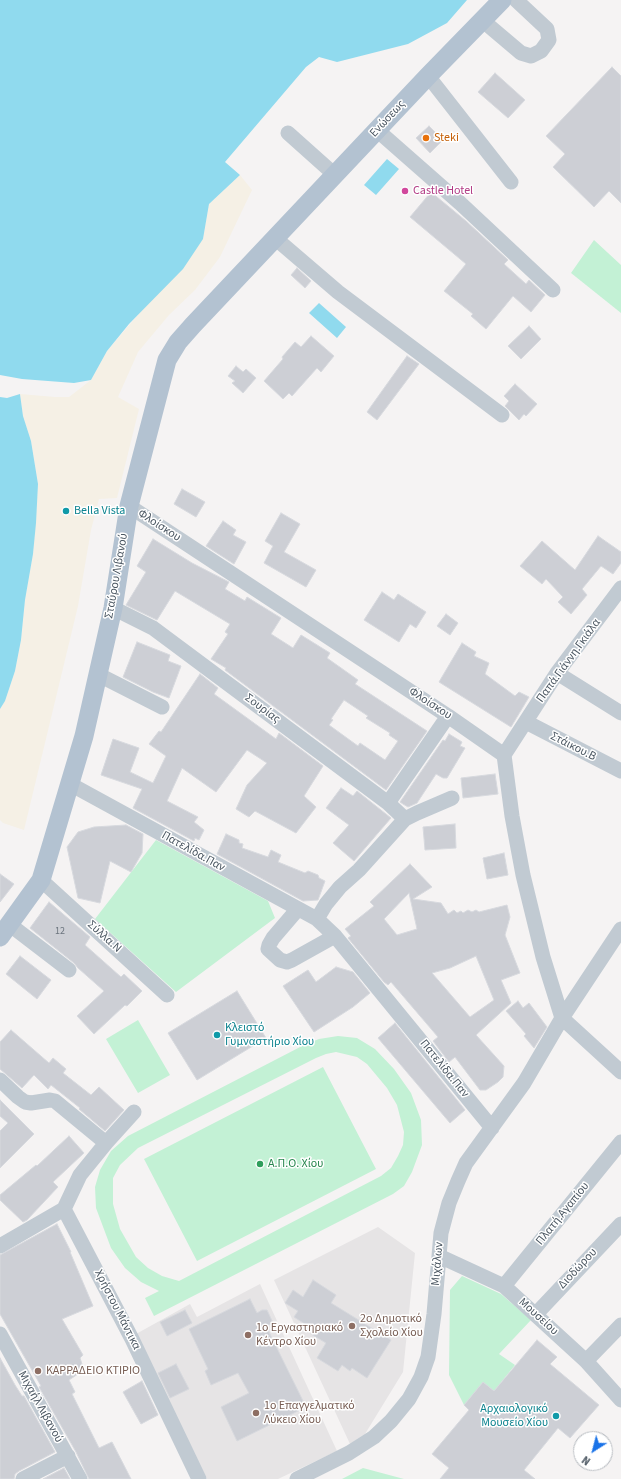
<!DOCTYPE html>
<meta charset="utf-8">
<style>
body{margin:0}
#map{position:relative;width:621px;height:1479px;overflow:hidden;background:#f5f3f3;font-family:"Source Sans 3",sans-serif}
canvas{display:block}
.north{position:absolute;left:573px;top:1431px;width:40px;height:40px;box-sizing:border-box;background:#fff;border:1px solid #b7bbc0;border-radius:50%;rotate:216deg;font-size:11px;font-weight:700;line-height:16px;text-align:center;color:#4a5661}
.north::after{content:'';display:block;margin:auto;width:14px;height:18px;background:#1a73e8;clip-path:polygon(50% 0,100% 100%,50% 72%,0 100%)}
</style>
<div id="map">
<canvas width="621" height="1479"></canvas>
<div class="north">N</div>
</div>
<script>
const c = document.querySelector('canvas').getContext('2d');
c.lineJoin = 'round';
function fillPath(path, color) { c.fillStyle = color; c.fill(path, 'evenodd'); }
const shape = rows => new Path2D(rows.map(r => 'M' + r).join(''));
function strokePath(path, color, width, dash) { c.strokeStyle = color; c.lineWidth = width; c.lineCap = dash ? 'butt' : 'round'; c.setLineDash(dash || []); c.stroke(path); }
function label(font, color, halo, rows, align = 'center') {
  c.font = font + ' "Source Sans 3",sans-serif'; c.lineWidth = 3; c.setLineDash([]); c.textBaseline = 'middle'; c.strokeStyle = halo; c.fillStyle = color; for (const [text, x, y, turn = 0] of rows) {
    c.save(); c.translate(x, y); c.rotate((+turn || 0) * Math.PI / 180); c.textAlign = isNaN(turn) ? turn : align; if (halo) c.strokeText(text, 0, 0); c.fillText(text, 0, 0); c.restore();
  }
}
const education = shape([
 [378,1227,415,1253,403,1372,365,1434,350,1444,274,1280],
 [260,1284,337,1451,278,1479,207,1479,136,1334,190,1304,197,1317]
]);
const green = shape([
 [594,240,621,265,621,313,571,273],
 [156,840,268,901,275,918,176,992,95,919],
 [138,1020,170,1075,138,1093,106,1039],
 [338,1036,357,1038,375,1049,394,1069,411,1093,421,1120,422,1145,412,1172,404,1186,393,1194,154,1316,145,1298,159,1291,141,1282,125,1268,111,1248,96,1208,95,1187,100,1170,111,1151,128,1136,304,1045,319,1039],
 [336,1052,357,1057,367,1064,387,1088,397,1105,404,1132,403,1145,398,1156,391,1168,381,1176,179,1281,162,1276,148,1268,136,1257,120,1229,113,1204,113,1178,120,1165,138,1148,316,1058,326,1054],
 [323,1067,376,1169,197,1261,144,1159],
 [462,1276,501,1294,531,1320,499,1354,515,1365,494,1391,483,1382,464,1405,449,1375,450,1290],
 [363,1468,404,1479,342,1479]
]);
const sand = shape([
 [240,175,252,190,220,257,195,290,169,315,138,352,118,397,139,409,117,498,99,499,91,530,78,606,24,830,3,823,0,820,0,709,5,701,15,671,21,640,25,600,33,554,38,484,31,441,23,416,20,394,55,397,69,397,91,380,107,351,203,239,209,204]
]);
const water = shape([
 [0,0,467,0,447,23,408,44,337,62,319,57,306,67,225,162,240,175,209,204,203,239,183,269,129,324,107,351,91,380,74,383,22,379,0,375],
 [387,159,399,169,376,195,364,185],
 [319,303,346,327,337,338,309,313],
 [20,394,23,416,31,441,38,484,36,523,33,554,25,600,21,640,15,671,5,701,0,709,0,397,7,398]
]);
const building = shape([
 [612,67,621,76,621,203,609,191,594,207,553,167,565,154,546,136,612,67],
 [495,73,525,100,508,118,478,92,495,73],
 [429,126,443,140,430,153,416,138,429,126],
 [431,192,466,221,508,260,504,264,526,284,529,280,545,295,531,312,513,296,486,329,471,316,473,314,444,291,466,264,410,217,431,192],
 [297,268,311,281,305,288,291,275,297,268],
 [529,326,541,339,521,359,508,346,529,326],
 [311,336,334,356,321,372,317,368,292,396,289,393,283,399,264,381,283,359,282,357,295,342,301,347,311,336],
 [407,356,419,364,377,420,367,412,407,356],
 [236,366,243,372,246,369,256,378,243,393,232,383,235,381,228,376,236,366],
 [515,384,537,404,526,416,524,414,519,420,505,406,509,401,504,396,515,384],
 [182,489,205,502,196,517,174,504,182,489],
 [281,513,300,524,284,552,316,570,306,587,264,563,273,546,265,541,281,513],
 [223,521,236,530,233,535,246,542,234,564,206,546,223,521],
 [598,536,621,552,621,563,613,574,601,566,582,589,587,595,571,614,558,602,563,597,546,579,542,584,520,566,542,541,575,570,598,536],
 [153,539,192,563,229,582,225,589,245,601,247,597,281,618,271,634,293,648,301,635,330,653,327,658,358,680,355,684,427,731,386,790,225,670,226,668,211,659,228,634,225,632,230,624,175,591,157,620,126,605,146,572,137,566,153,539],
 [344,700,368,716,366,718,390,733,389,735,398,741,385,760,360,743,358,746,329,725,333,720,331,719,344,700],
 [382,592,394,600,398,594,426,612,416,628,410,624,399,642,364,620,382,592],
 [446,614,458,623,450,635,437,626,446,614],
 [137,642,170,655,168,661,181,666,169,698,153,692,123,677,137,642],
 [462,643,476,652,474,656,489,663,485,674,515,696,519,692,529,697,511,727,439,682,462,643],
 [200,674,218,688,214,694,276,739,279,733,323,766,304,796,316,807,296,833,255,811,249,817,236,809,247,785,267,763,247,750,216,792,182,768,167,801,198,817,194,822,204,830,199,840,195,838,194,841,133,808,142,789,101,775,113,739,139,748,130,772,153,783,166,756,149,744,159,731,161,732,200,674],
 [449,734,462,742,460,746,465,748,447,778,443,778,436,774,417,803,408,807,403,804,400,802,443,740,445,741,449,734],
 [495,774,498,794,463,798,461,778,495,774],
 [341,788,353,796,357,791,391,818,354,861,333,843,349,825,326,808,341,788],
 [455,824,456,848,425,850,423,827,455,824],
 [126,825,143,834,142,853,131,872,110,861,100,903,78,898,67,847,78,832,94,827,126,825],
 [226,834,239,840,239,843,243,844,242,848,268,857,271,850,281,855,278,862,305,873,308,871,318,875,319,878,325,881,318,900,303,901,217,854,226,834],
 [504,853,508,875,487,879,483,858,504,853],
 [410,864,432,887,413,899,441,903,448,914,454,910,457,913,461,911,463,913,468,910,472,912,476,910,479,912,507,905,510,917,505,935,520,973,501,980,511,1003,476,1035,504,1066,503,1077,498,1082,486,1090,480,1090,455,1057,449,1062,433,1041,438,1037,391,982,388,985,384,982,348,938,351,936,345,929,374,906,370,902,410,864],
 [409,893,417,929,397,935,384,919,409,893],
 [476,956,494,1000,470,1017,432,973,450,968,476,956],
 [0,874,14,884,0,902,0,874],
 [49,902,90,937,85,945,121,977,124,974,142,991,127,1006,125,1005,94,1034,77,1016,104,991,78,968,74,963,30,928,49,902],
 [20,956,51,980,37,999,6,974,20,956],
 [336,967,353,972,370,993,353,1007,314,1032,283,986,308,970,316,982,336,967],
 [237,991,266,1038,197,1080,168,1033,237,991],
 [518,1001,523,1008,529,1003,547,1027,534,1048,524,1036,526,1034,506,1011,518,1001],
 [395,1023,465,1110,450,1123,378,1038,395,1023],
 [11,1030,49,1063,53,1058,66,1069,63,1073,91,1095,99,1087,124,1110,105,1131,79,1109,80,1108,51,1085,48,1089,34,1075,22,1088,0,1069,0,1042,11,1030],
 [0,1100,34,1134,0,1168,0,1131,8,1123,0,1116,0,1100],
 [69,1136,84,1153,53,1182,58,1187,27,1220,23,1222,0,1200,0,1195,36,1165,37,1166,69,1136],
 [57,1224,71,1252,70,1252,93,1306,62,1319,83,1355,80,1358,84,1370,69,1380,75,1392,72,1394,99,1448,112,1442,131,1479,89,1479,76,1452,39,1387,41,1386,0,1314,0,1255,57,1224],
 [313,1280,336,1295,331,1303,391,1340,367,1378,352,1368,350,1371,342,1365,338,1371,317,1358,326,1343,311,1334,314,1330,294,1317,298,1311,285,1303,293,1290,303,1297,313,1280],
 [250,1299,257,1313,262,1310,267,1310,273,1323,266,1326,306,1407,237,1441,221,1407,249,1393,238,1373,211,1385,205,1371,208,1369,189,1329,250,1299],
 [185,1310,192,1323,167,1336,160,1322,185,1310],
 [537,1340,557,1357,550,1364,599,1405,570,1438,558,1428,524,1470,535,1479,440,1479,449,1468,432,1454,469,1410,464,1405,483,1382,494,1391,537,1340],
 [0,1358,15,1385,22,1396,24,1396,55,1452,19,1471,15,1474,14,1479,0,1479,0,1358],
 [176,1364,189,1389,170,1398,158,1373,176,1364],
 [142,1381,158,1415,141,1424,123,1392,142,1381],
 [64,1468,70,1479,43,1479,64,1468]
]);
const minor = shape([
 [482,20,521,53,531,56,541,51,549,40,547,29,516,0],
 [428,76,511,182],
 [377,130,460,203,553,290],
 [288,133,335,175],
 [275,238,338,292,502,415],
 [129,506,448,716,504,755,512,816,523,875,543,957,562,1018,621,1072],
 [113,608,153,628,388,803,405,819],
 [557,673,621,713],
 [99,675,162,707],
 [526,722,621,771],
 [504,755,557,673,621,588],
 [70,784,317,919,335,936,492,1128],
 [388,803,448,716],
 [41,880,167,995],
 [297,910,273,938,269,945,268,949,280,960,287,962,292,960,335,936],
 [317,919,326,904,340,887,359,870,405,819,417,813,452,798],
 [9,924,69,970],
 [0,1080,18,1097,25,1102,31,1103,50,1100,55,1101,106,1143],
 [64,1209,80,1175,106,1143,134,1112],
 [0,1246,64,1209,132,1339,199,1479],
 [439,1256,504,1286,586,1361,621,1400],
 [504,1286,621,1142],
 [536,1314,621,1224],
 [0,1334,80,1479],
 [586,1361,621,1325],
 [23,1479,68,1456],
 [297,1479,349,1453,374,1437,391,1421,409,1399,421,1377,428,1357,434,1314,441,1233,449,1203,458,1181,466,1163,524,1083,562,1018,621,929]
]);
const major = shape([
 [0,937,41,880,84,736,113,608,129,506,167,360,178,342,193,325,428,76,502,0]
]);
const markers = [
 [426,138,4,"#e8710a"],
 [405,191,4,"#d1479c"],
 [66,511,4,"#0f9aa8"],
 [217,1035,4,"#0f9aa8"],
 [260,1164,4,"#2e9e5b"],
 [352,1326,4,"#8d6e63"],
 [248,1335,4,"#8d6e63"],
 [38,1371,4,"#8d6e63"],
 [256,1413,4,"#8d6e63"],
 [556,1416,4,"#0f9aa8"]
];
const numberNames = [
 ["12",60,932]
];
const streetNames = [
 ["Ενώσεως",388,119,-47],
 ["Φλοίσκου",159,526,33],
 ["Σταύρου Λιβανού",117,576,-80],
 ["Παπά.Γιάννη.Γκιάλα",569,661,-54],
 ["Φλοίσκου",430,704,33],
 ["Σουρίας",262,709,37],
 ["Στάικου.Β",573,747,27],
 ["Πατελίδα.Παν",193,852,29],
 ["Σύλλα.Ν",104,937,42],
 ["Πατελίδα.Παν",444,1069,51],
 ["Πλατή.Αγαπίου",563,1214,-51],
 ["Μιχάλων",438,1264,-85],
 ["Διοδώρου",578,1269,-47],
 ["Χρήστου Μάντικα",117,1310,63],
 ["Μουσείου",538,1317,42],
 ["Μιχαήλ Λιβανού",40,1407,61]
];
const foodNames = [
 ["Steki",434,138]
];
const hotelNames = [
 ["Castle Hotel",413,191]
];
const cultureNames = [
 ["Bella Vista",74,511],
 ["Κλειστό",225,1028],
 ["Γυμναστήριο Χίου",225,1042],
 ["Αρχαιολογικό",548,1409,"right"],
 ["Μουσείο Χίου",548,1423,"right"]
];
const leisureNames = [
 ["Α.Π.Ο. Χίου",268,1164]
];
const educationNames = [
 ["2o Δημοτικό",360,1319],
 ["Σχολείο Χίου",360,1333],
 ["1ο Εργαστηριακό",256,1328],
 ["Κέντρο Χίου",256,1342],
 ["ΚΑΡΡΑΔΕΙΟ ΚΤΙΡΙΟ",46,1371],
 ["1ο Επαγγελματικό",264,1406],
 ["Λύκειο Χίου",264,1420]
];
fillPath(education, '#e6e4e5');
fillPath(green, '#c3f1d5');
fillPath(sand, '#f5f0e5');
fillPath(water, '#90daee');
fillPath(building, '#cdcfd5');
strokePath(building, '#d7d9de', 1);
strokePath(minor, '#c1cad2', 15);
strokePath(major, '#b3c2d1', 19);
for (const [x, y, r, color] of markers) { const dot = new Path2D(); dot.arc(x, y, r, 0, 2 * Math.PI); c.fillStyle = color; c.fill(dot); strokePath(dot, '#fff', 1.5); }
label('10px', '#6b747e', null, numberNames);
label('12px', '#4a5661', '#fff', streetNames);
label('12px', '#c56008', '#fff', foodNames, 'left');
label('12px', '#b23c85', '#fff', hotelNames, 'left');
label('12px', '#0d838f', '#fff', cultureNames, 'left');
label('12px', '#27864d', '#fff', leisureNames, 'left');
label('12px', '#785e54', '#fff', educationNames, 'left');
</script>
